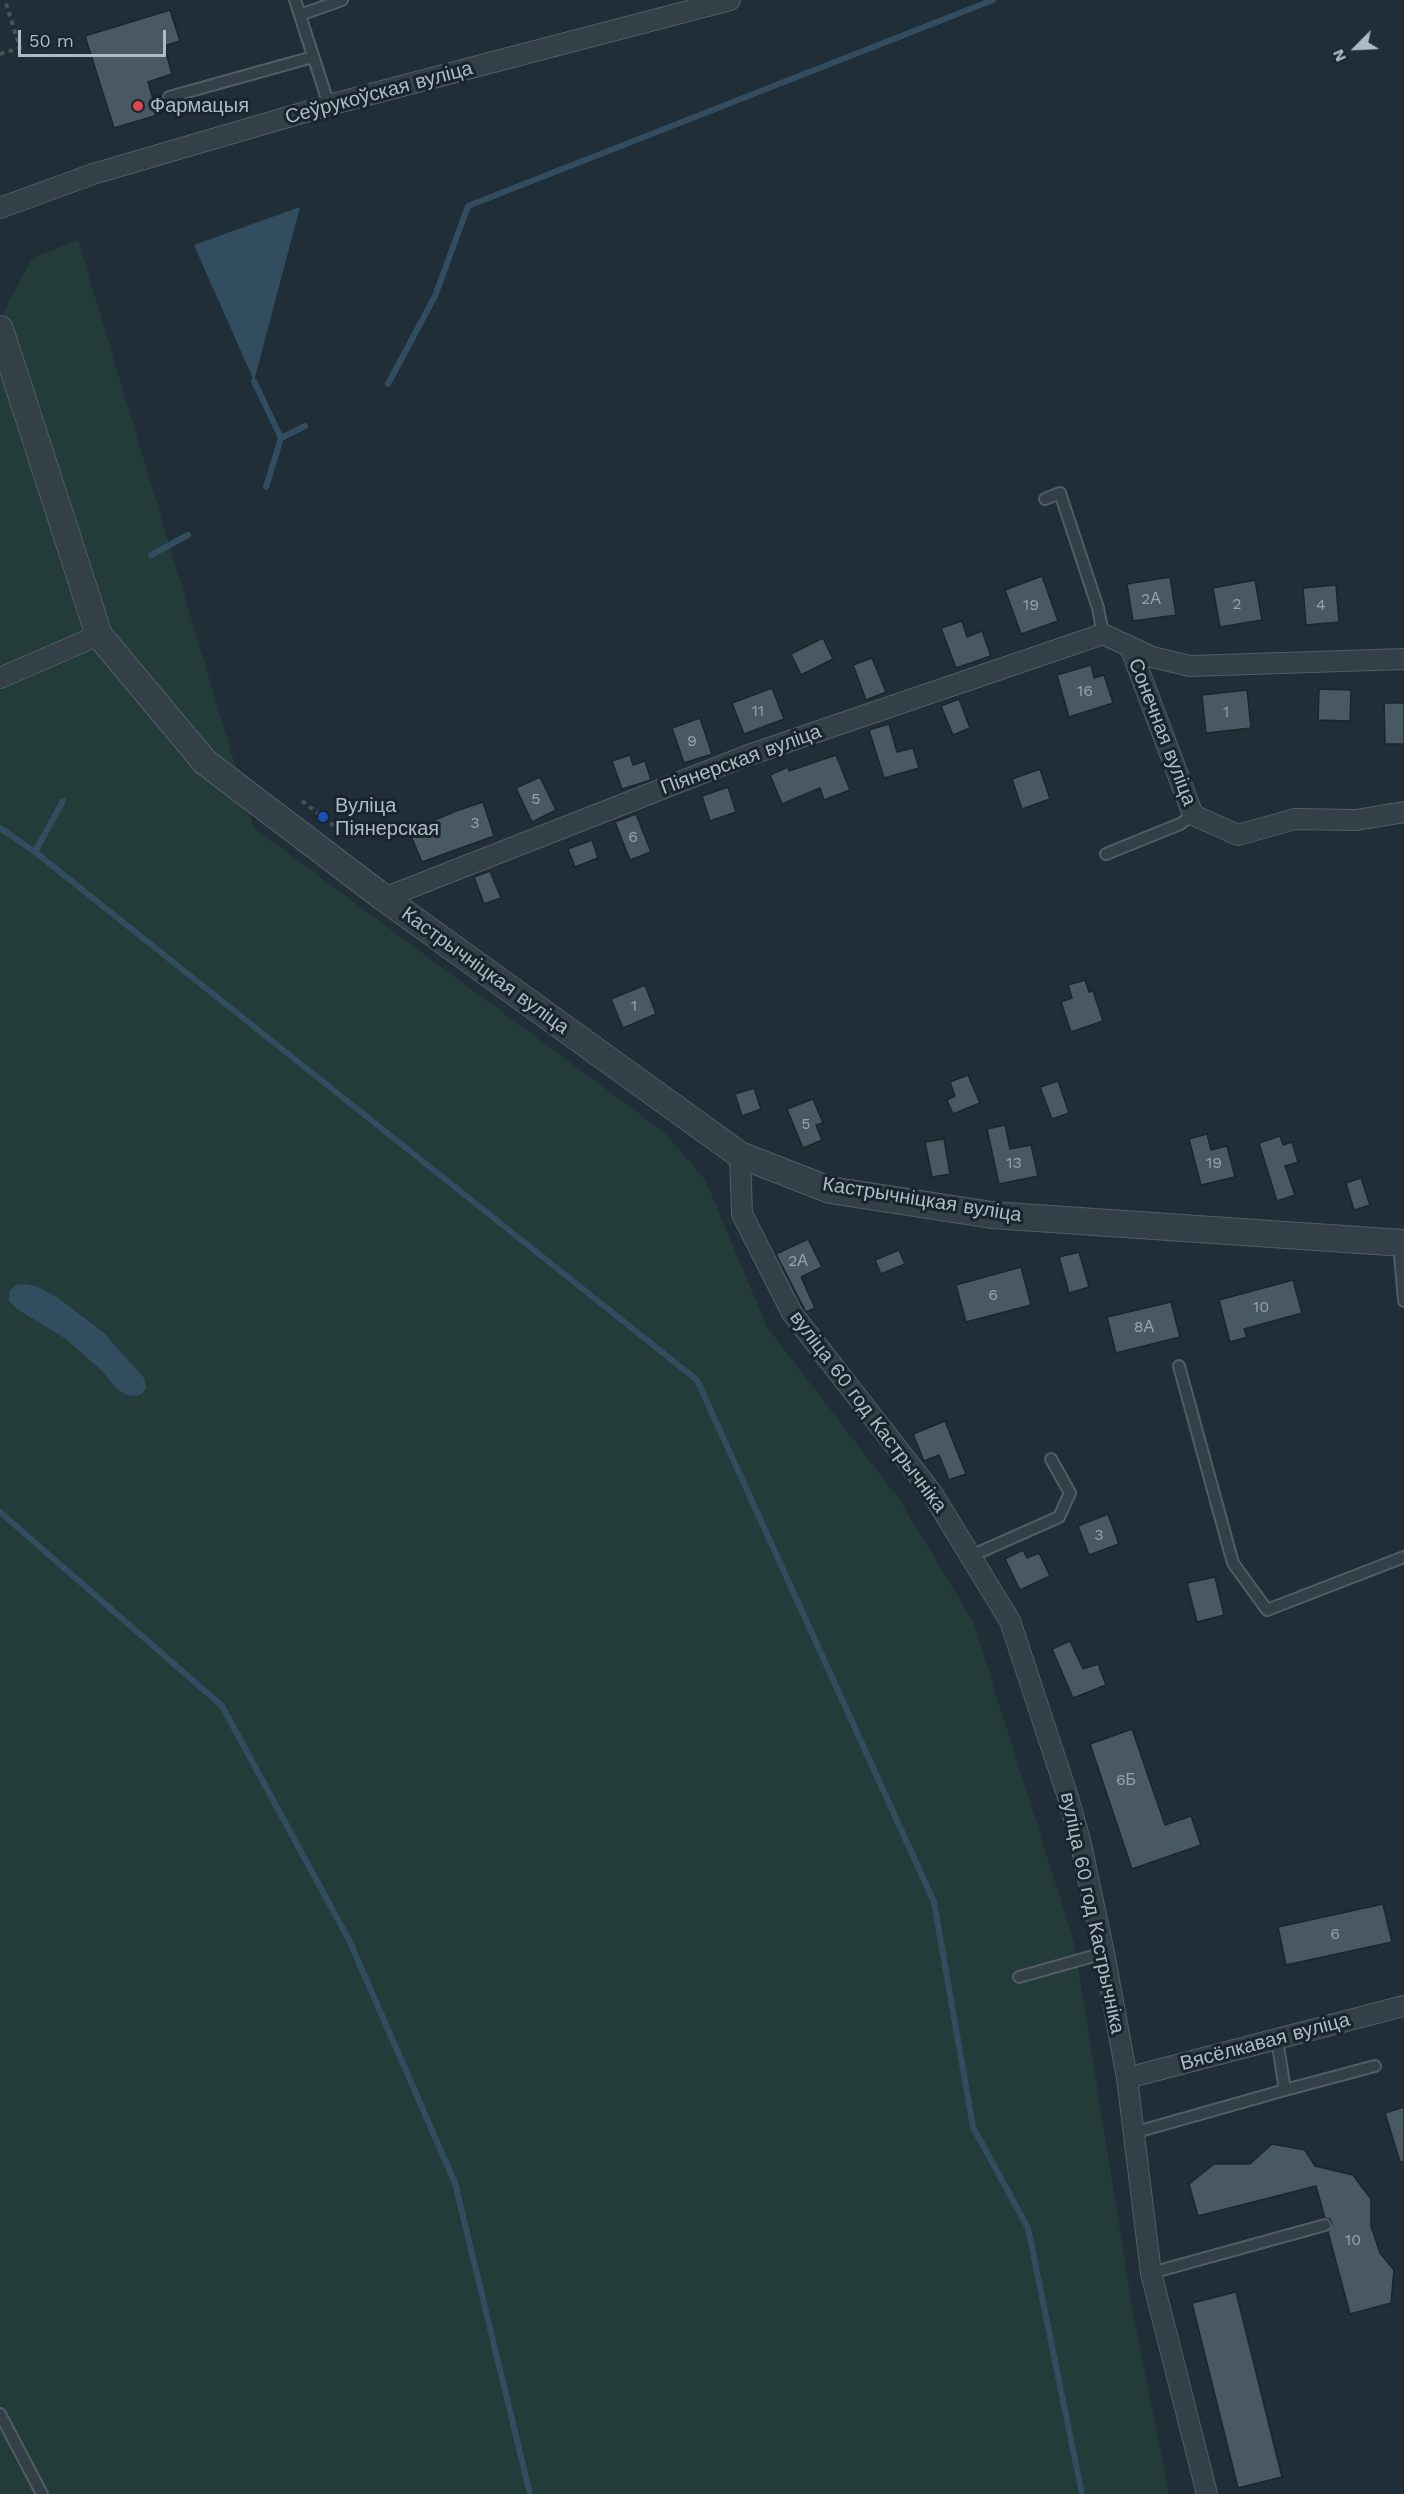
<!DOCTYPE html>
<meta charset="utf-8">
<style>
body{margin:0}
#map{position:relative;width:1404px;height:2494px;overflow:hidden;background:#202e38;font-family:"Work Sans",sans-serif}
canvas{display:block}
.north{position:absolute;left:1326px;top:18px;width:60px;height:60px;-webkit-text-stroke:4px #19242d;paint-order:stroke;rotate:246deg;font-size:16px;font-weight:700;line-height:24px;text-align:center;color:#aebbc5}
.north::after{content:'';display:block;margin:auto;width:21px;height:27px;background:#aebbc5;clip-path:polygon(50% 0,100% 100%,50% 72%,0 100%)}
.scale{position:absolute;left:18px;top:30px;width:148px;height:27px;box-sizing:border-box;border:3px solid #aebbc5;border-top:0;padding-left:8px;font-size:18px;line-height:21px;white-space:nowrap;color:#aebbc5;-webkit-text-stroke:4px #19242d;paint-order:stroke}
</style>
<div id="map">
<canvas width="1404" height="2494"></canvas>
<div class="north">N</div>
<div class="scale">50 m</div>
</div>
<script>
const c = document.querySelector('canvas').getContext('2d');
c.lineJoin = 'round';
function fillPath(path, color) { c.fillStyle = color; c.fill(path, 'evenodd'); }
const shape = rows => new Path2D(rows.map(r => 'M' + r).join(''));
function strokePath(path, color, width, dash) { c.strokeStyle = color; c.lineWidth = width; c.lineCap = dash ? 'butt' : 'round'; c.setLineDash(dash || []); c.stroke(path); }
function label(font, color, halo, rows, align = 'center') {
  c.font = font + ' "Work Sans",sans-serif'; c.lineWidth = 6; c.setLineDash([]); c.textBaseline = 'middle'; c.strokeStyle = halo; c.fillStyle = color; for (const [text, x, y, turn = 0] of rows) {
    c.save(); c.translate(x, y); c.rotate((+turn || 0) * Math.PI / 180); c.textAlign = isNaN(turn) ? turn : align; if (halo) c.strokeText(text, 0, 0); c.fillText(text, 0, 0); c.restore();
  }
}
const green = shape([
 [78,240,254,828,664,1132,705,1179,767,1327,899,1499,973,1621,1074,1942,1134,2318,1169,2494,0,2494,0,319,32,258]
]);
const water = shape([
 [300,207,254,381,194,245],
 [23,1284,36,1286,57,1297,104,1333,144,1378,146,1388,142,1394,136,1396,127,1395,117,1389,102,1371,66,1339,17,1309,9,1301,9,1292,15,1285]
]);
const stream = shape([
 [254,381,281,438,266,487],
 [388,384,435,296,468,206,993,0],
 [281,438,305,426],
 [151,555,188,535],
 [0,828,35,852,697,1380,934,1902,973,2127,1028,2228,1082,2494],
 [35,852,63,801],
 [0,1512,222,1706,349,1940,455,2183,530,2494]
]);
const building = shape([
 [170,10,180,41,164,46,172,74,148,82,158,115,114,128,85,36,170,10],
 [1042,576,1058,621,1021,634,1005,590,1042,576],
 [1170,577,1176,615,1133,621,1127,584,1170,577],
 [1255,580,1262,620,1220,627,1213,588,1255,580],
 [1336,585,1339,622,1306,625,1303,588,1336,585],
 [962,621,967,637,982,631,991,656,956,668,941,628,962,621],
 [823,638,833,659,801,675,791,654,823,638],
 [872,658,886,692,866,700,853,665,872,658],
 [1091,665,1094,678,1104,675,1113,703,1069,717,1057,675,1091,665],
 [772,688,784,719,744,734,732,703,772,688],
 [1319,689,1351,690,1350,721,1318,720,1319,689],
 [1247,690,1251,728,1206,733,1202,695,1247,690],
 [959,699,970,728,953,735,941,706,959,699],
 [1384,703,1404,703,1404,744,1385,744,1384,703],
 [700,718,712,754,684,763,672,728,700,718],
 [889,724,897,752,913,748,919,768,884,778,869,730,889,724],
 [630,755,633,765,645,761,651,780,622,789,612,761,630,755],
 [836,755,850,790,824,800,820,788,782,804,770,775,788,767,789,771,836,755],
 [1040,769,1050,799,1022,809,1012,779,1040,769],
 [540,777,556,810,532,822,516,788,540,777],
 [728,787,736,812,710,821,702,796,728,787],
 [483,802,494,836,422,862,409,831,456,811,483,802],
 [636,814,651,852,630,860,615,822,636,814],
 [592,840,598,858,575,867,568,849,592,840],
 [490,871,501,898,484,904,474,877,490,871],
 [1085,980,1089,992,1093,991,1103,1021,1071,1032,1061,1002,1072,998,1068,985,1085,980],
 [645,985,656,1014,623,1028,611,999,645,985],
 [968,1075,980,1103,953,1114,947,1100,955,1096,950,1082,968,1075],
 [1058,1081,1069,1113,1052,1119,1040,1087,1058,1081],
 [754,1088,761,1109,742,1116,735,1094,754,1088],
 [813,1099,823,1123,816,1125,822,1140,803,1148,787,1109,813,1099],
 [1005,1125,1010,1149,1031,1145,1038,1176,999,1184,987,1129,1005,1125],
 [1207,1134,1211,1150,1227,1146,1235,1177,1201,1185,1189,1139,1207,1134],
 [1280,1136,1283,1145,1292,1142,1298,1162,1285,1166,1295,1195,1277,1201,1259,1143,1280,1136],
 [944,1139,950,1174,932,1177,925,1142,944,1139],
 [1361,1178,1370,1205,1354,1210,1346,1183,1361,1178],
 [808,1239,822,1267,801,1277,815,1308,806,1312,776,1254,808,1239],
 [899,1250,905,1264,881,1274,875,1260,899,1250],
 [1079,1252,1089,1287,1069,1293,1059,1257,1079,1252],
 [1021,1267,1031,1305,966,1322,956,1285,1021,1267],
 [1293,1280,1302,1313,1244,1329,1247,1337,1230,1342,1219,1300,1293,1280],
 [1171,1302,1180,1337,1116,1353,1107,1317,1171,1302],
 [945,1421,966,1474,949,1480,939,1455,924,1461,913,1434,945,1421],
 [1108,1514,1119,1544,1089,1555,1078,1526,1108,1514],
 [1023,1550,1027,1558,1039,1553,1050,1576,1020,1590,1005,1559,1023,1550],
 [1215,1577,1224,1615,1197,1622,1187,1583,1215,1577],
 [1070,1641,1083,1669,1098,1664,1106,1685,1073,1698,1052,1649,1070,1641],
 [1132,1729,1165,1825,1191,1816,1201,1845,1132,1869,1090,1744,1132,1729],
 [1383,1904,1392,1942,1286,1965,1278,1927,1383,1904],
 [1404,2107,1404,2162,1400,2162,1385,2113,1404,2107],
 [1272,2144,1305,2150,1315,2166,1353,2175,1371,2199,1371,2226,1380,2253,1394,2270,1391,2303,1350,2314,1328,2232,1332,2224,1330,2219,1325,2218,1316,2186,1198,2216,1189,2184,1214,2164,1250,2164,1272,2144],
 [1236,2292,1282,2477,1238,2488,1192,2303,1236,2292]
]);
const path = shape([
 [0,54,20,48,5,0],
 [302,801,342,832]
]);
const service = shape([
 [295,0,329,105],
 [300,15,342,0],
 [169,97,313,57],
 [1045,499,1060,493,1098,608,1103,634],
 [1106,854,1180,824,1193,815],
 [1399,1243,1404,1301],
 [1179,1366,1233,1563,1267,1610,1404,1557],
 [971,1556,1059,1517,1070,1493,1051,1459],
 [1019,1977,1104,1953],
 [1277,2039,1285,2090,1375,2066],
 [1133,2133,1285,2090],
 [1151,2273,1325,2225],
 [0,2414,42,2494]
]);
const minor = shape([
 [0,208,93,174,329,105,730,0],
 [1130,647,1193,815,1238,835,1295,819,1356,820,1404,812],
 [0,678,99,635],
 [384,898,746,756,1103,634,1152,657,1190,666,1404,659],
 [740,1155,742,1214,792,1313,932,1493,1010,1621,1067,1794,1080,1840,1104,1953,1127,2078,1151,2273,1207,2494],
 [1127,2078,1404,2006]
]);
const tertiary = shape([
 [0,329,99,635,205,762,384,898,740,1155,830,1190,992,1215,1404,1243]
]);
const markers = [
 [138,106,6,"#e0444e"],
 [323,817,6,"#1a4fb4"]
];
const numberNames = [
 ["2А",1151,599],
 ["2",1237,604],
 ["19",1031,605],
 ["4",1321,605],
 ["16",1085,691],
 ["11",758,711],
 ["1",1226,712],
 ["9",692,741],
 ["5",536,799],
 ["3",475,823],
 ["6",633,837],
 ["1",634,1006],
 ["5",806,1124],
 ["13",1014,1163],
 ["19",1214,1163],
 ["2А",798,1261],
 ["6",993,1295],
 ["10",1261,1307],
 ["8А",1144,1327],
 ["3",1099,1535],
 ["6Б",1126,1780],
 ["6",1335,1934],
 ["10",1353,2240]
];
const streetNames = [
 ["Сеўрукоўская вуліца",379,93,-15],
 ["Сонечная вуліца",1162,732,69],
 ["Піянерская вуліца",741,760,-20],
 ["Кастрычніцкая вуліца",485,971,36],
 ["Кастрычніцкая вуліца",922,1200,9],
 ["вуліца 60 год Кастрычніка",868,1412,53],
 ["вуліца 60 год Кастрычніка",1092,1913,78],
 ["Вясёлкавая вуліца",1265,2042,-15]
];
const poiNames = [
 ["Фармацыя",150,106],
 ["Вуліца",335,806],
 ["Піянерская",335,829]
];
fillPath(green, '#233b39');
fillPath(water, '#324d60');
strokePath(stream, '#324d60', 6);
fillPath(building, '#485964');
strokePath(building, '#1b262f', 1.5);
strokePath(service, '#515d66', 14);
strokePath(minor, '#515d66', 22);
strokePath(tertiary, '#515d66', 28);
strokePath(path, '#415756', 4, [4.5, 4.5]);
strokePath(service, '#334048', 10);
strokePath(minor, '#334048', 20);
strokePath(tertiary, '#334048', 26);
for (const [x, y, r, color] of markers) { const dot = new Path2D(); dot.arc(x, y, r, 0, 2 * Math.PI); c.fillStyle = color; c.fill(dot); strokePath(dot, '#19242d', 2); }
label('16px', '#94a2ad', null, numberNames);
label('20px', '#aebbc5', '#19242d', streetNames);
label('20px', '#aebbc5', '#19242d', poiNames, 'left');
</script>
